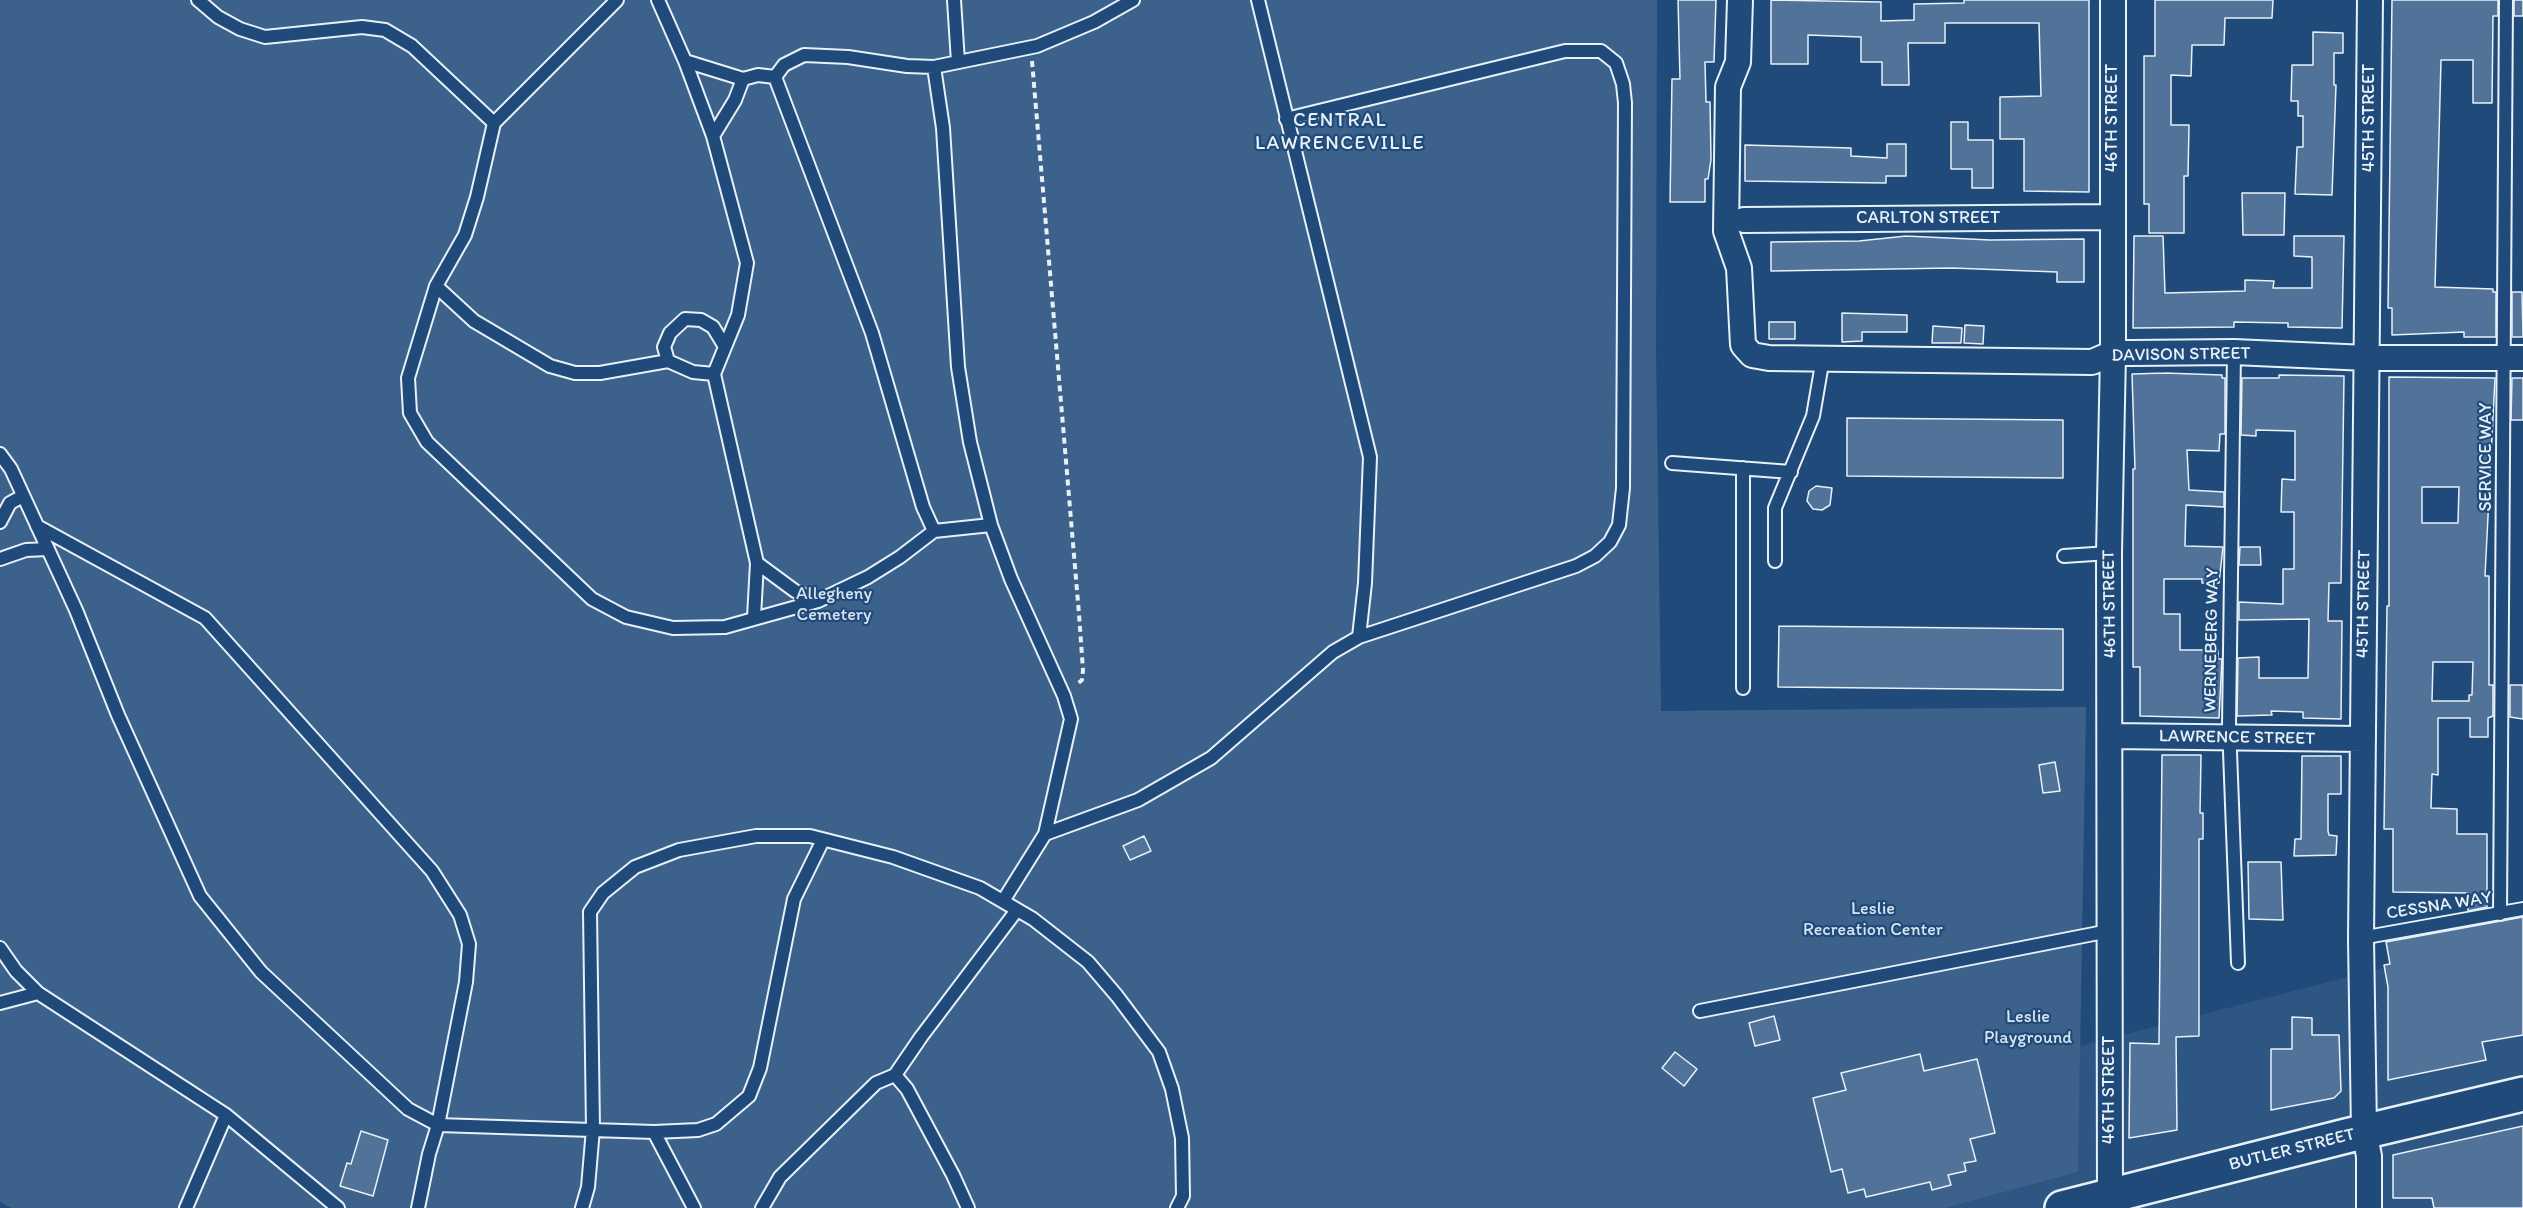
<!DOCTYPE html>
<style>
body{margin:0}
canvas{display:block;background:#1f4a7a}
</style>
<canvas width="2523" height="1208"></canvas>
<script>
const c = document.querySelector('canvas').getContext('2d');
c.lineJoin = 'round';
function fillPath(path, color) { c.fillStyle = color; c.fill(path, 'evenodd'); }
const shape = rows => new Path2D(rows.map(r => 'M' + r).join(''));
function strokePath(path, color, width, dash) { c.strokeStyle = color; c.lineWidth = width; c.lineCap = dash ? 'butt' : 'round'; c.setLineDash(dash || []); c.stroke(path); }
function label(font, color, halo, rows, align = 'center') {
  c.font = font + ' Itim,sans-serif'; c.lineWidth = 4.5; c.setLineDash([]); c.textBaseline = 'middle'; c.strokeStyle = halo; c.fillStyle = color; for (const [text, x, y, turn = 0] of rows) {
    c.save(); c.translate(x, y); c.rotate((+turn || 0) * Math.PI / 180); c.textAlign = isNaN(turn) ? turn : align; if (halo) c.strokeText(text, 0, 0); c.fillText(text, 0, 0); c.restore();
  }
}
const built = shape([
 [2523,932,2523,1202,2502,1208,1945,1208,2078,1172,2080,1046]
]);
const green = shape([
 [0,0,1657,0,1656,351,1661,711,2086,707,2078,1172,1945,1208,11,1208,0,1202]
]);
const building = shape([
 [1678,0,1716,0,1714,62,1705,62,1706,102,1710,102,1711,160,1708,179,1705,179,1705,202,1670,202,1672,79,1680,79,1678,0],
 [1771,0,1881,2,1881,21,1914,20,1914,4,1964,3,1964,0,2089,0,2089,192,2024,191,2024,139,2000,139,2000,97,2041,96,2039,23,1945,23,1945,43,1908,43,1909,85,1882,85,1882,62,1861,62,1861,37,1808,35,1808,64,1771,64,1771,0],
 [2155,0,2273,0,2272,18,2225,18,2224,45,2192,45,2191,76,2171,75,2171,125,2189,125,2188,176,2184,176,2184,233,2149,233,2149,204,2144,204,2144,56,2155,56,2155,0],
 [2392,0,2498,0,2498,16,2493,16,2492,103,2473,103,2473,60,2441,60,2435,287,2493,289,2493,292,2496,292,2496,337,2464,337,2464,332,2392,335,2392,308,2388,308,2392,0],
 [2514,0,2523,0,2523,16,2514,16,2514,0],
 [2313,32,2343,33,2343,53,2334,53,2334,85,2336,85,2332,195,2295,194,2297,147,2303,147,2303,116,2298,116,2298,101,2291,101,2292,65,2313,65,2313,32],
 [1951,122,1968,122,1968,140,1993,140,1993,188,1972,188,1972,169,1951,169,1951,122],
 [1887,144,1906,144,1906,176,1886,176,1886,183,1745,181,1745,145,1851,148,1851,156,1887,158,1887,144],
 [2242,193,2285,193,2284,235,2243,235,2242,193],
 [1906,236,1990,240,2084,239,2084,282,2057,282,2057,272,1952,268,1771,271,1771,242,1859,241,1906,236],
 [2134,236,2163,236,2165,293,2245,291,2245,280,2274,281,2273,288,2312,288,2312,257,2294,256,2294,236,2344,236,2342,328,2288,327,2288,323,2234,322,2234,327,2133,328,2134,236],
 [2512,292,2522,292,2523,337,2512,337,2512,292],
 [1842,313,1907,315,1907,332,1862,332,1862,341,1842,342,1842,313],
 [1769,322,1795,322,1795,339,1769,339,1769,322],
 [1965,325,1984,326,1983,344,1964,343,1965,325],
 [1933,326,1962,328,1961,343,1932,343,1933,326],
 [2165,373,2222,375,2222,378,2225,378,2225,434,2220,434,2219,451,2187,450,2189,490,2224,492,2224,507,2186,505,2185,546,2223,547,2219,583,2202,583,2202,579,2164,579,2164,614,2180,614,2180,650,2218,650,2218,659,2222,659,2219,718,2140,716,2140,667,2133,667,2133,469,2135,469,2132,374,2165,373],
 [2279,375,2344,376,2341,583,2329,583,2328,621,2342,621,2341,719,2303,718,2303,712,2271,711,2272,715,2237,716,2238,658,2259,657,2259,678,2308,678,2309,619,2239,620,2239,602,2283,604,2283,569,2294,569,2294,512,2281,512,2282,479,2295,480,2295,431,2256,430,2256,436,2241,435,2242,378,2279,378,2279,375],
 [2389,377,2495,378,2485,576,2489,576,2489,685,2493,685,2493,716,2488,718,2488,737,2470,737,2470,718,2438,718,2438,775,2432,774,2431,808,2457,809,2457,834,2487,834,2487,907,2468,911,2468,893,2393,892,2393,829,2384,829,2387,606,2389,606,2389,377],
 [2422,487,2459,487,2458,523,2422,523,2422,487],
 [2433,662,2473,662,2472,695,2469,695,2469,701,2432,701,2433,662],
 [2512,378,2523,378,2523,420,2511,420,2512,378],
 [1847,418,2063,420,2063,478,1847,476,1847,418],
 [1816,486,1832,488,1830,505,1822,510,1813,509,1807,501,1809,491,1816,486],
 [2240,547,2260,547,2261,565,2239,565,2240,547],
 [1779,626,2063,629,2063,690,1778,687,1779,626],
 [2510,685,2523,685,2523,719,2510,717,2510,685],
 [2162,755,2201,755,2200,813,2203,813,2203,839,2199,839,2199,1036,2176,1037,2177,1130,2129,1138,2130,1043,2159,1044,2162,755],
 [2302,756,2341,756,2341,794,2328,794,2328,831,2329,835,2337,836,2336,855,2294,856,2295,839,2301,839,2302,756],
 [2055,762,2060,791,2043,793,2039,765,2055,762],
 [1144,836,1151,851,1130,860,1123,846,1144,836],
 [2248,862,2281,862,2283,920,2249,919,2248,862],
 [2523,917,2523,1035,2482,1042,2486,1060,2388,1080,2388,987,2384,965,2390,964,2386,942,2523,917],
 [1774,1016,1780,1040,1755,1046,1749,1023,1774,1016],
 [2292,1017,2312,1018,2312,1035,2339,1035,2341,1091,2334,1098,2271,1110,2271,1049,2292,1049,2292,1017],
 [1675,1052,1697,1069,1684,1086,1662,1068,1675,1052],
 [1920,1054,1924,1071,1977,1059,1995,1133,1970,1139,1976,1161,1964,1163,1966,1171,1948,1175,1951,1185,1932,1190,1930,1182,1866,1197,1864,1189,1848,1193,1842,1169,1831,1172,1813,1098,1846,1090,1841,1073,1920,1054],
 [2523,1126,2523,1208,2434,1208,2432,1198,2393,1198,2393,1155,2523,1126],
 [361,1131,388,1140,373,1196,340,1186,347,1163,351,1164,361,1131]
]);
const path = shape([
 [1032,61,1079,614,1083,670,1082,680,1076,685]
]);
const lane = shape([
 [198,0,218,17,240,29,265,37,362,27,385,30,412,46,494,123],
 [617,0,494,123,477,197,465,235,436,286,408,378,410,413,427,442,592,599,626,617,673,628,725,627,818,601,868,577,900,557,934,531,991,525],
 [954,0,958,62],
 [1258,0,1370,457,1365,583,1359,637],
 [685,61,743,79,758,75,775,77,872,333,923,507,934,531],
 [934,67,943,128,958,367,970,442,991,525,1011,579,1064,696,1071,719,1045,834],
 [775,77,784,65,804,55,848,57,907,66,934,67,1037,46,1094,22,1133,0],
 [713,136,735,100,743,79],
 [436,286,474,321,550,366,575,373,600,373,668,361,693,372,714,374,738,315,747,263,713,136,685,61,658,0],
 [2234,352,2229,725,2238,963],
 [668,361,664,347,670,333,685,319,701,320,713,327,724,345],
 [714,374,757,563,754,617],
 [0,454,11,469,76,610,118,715,200,896,261,972,408,1109,438,1125,654,1132,698,1130,716,1124,749,1096,760,1068,794,899,823,840],
 [1672,463,1791,472],
 [0,522,10,503,23,496],
 [37,526,205,618,432,871,460,915,469,944,466,982,438,1125,429,1154,418,1208],
 [2064,556,2109,553],
 [0,559,26,550,48,549],
 [1775,561,1775,508,1813,416,1823,358],
 [757,563,795,591,818,601],
 [1743,688,1743,468],
 [1003,901,1045,834,1138,800,1211,758,1333,652,1359,637,1576,566,1595,556,1610,542,1619,525,1623,488,1625,103,1623,84,1616,63,1601,51,1565,51,1286,119],
 [2500,914,2506,0],
 [2361,938,2523,909],
 [0,948,16,971,38,993,226,1115,338,1208],
 [0,1003,38,993],
 [1700,1011,2109,931],
 [895,1075,921,1037,1017,910],
 [654,1132,694,1208],
 [186,1208,226,1115],
 [582,1208,588,1187,593,1129,590,912,603,893,635,867,679,850,756,836,810,836,893,857,980,888,1033,919,1088,962,1117,996,1159,1052,1172,1089,1182,1138,1183,1196,1177,1208],
 [762,1208,780,1177,876,1083,895,1075,907,1089,953,1175,968,1208]
]);
const street = shape([
 [1740,0,1738,62,1728,87,1726,231,1739,268,1743,345,1752,355,1769,358,2092,362,2113,353,2131,353,2234,352,2367,358,2523,358],
 [1744,220,2111,217],
 [2111,736,2363,739],
 [2110,1208,2109,553,2113,353,2113,0],
 [2369,1208,2369,1156,2364,1131,2361,938,2370,0]
]);
const secondary = shape([
 [2062,1208,2346,1136,2523,1094]
]);
const streetNames = [
 ["46TH STREET",2112,118,-90],
 ["45TH STREET",2369,118,-90],
 ["CARLTON STREET",1928,218],
 ["DAVISON STREET",2181,355,-1],
 ["SERVICE WAY",2486,457,-90],
 ["46TH STREET",2110,604,-91],
 ["45TH STREET",2364,604,-89],
 ["WERNEBERG WAY",2212,640,-89],
 ["LAWRENCE STREET",2237,738,1],
 ["CESSNA WAY",2439,906,-9],
 ["46TH STREET",2109,1090,-90],
 ["BUTLER STREET",2292,1150,-14]
];
const parkNames = [
 ["Allegheny",834,594],
 ["Cemetery",834,615],
 ["Leslie",1873,909],
 ["Recreation Center",1873,930],
 ["Leslie",2028,1017],
 ["Playground",2028,1038]
];
const neighbourhoodNames = [
 ["CENTRAL",1340,121],
 ["LAWRENCEVILLE",1340,144]
];
fillPath(built, '#2e5683');
fillPath(green, '#3c628c');
fillPath(building, '#517399');
strokePath(building, '#e8f1f8', 1.5);
strokePath(lane, '#e8f1f8', 16);
strokePath(street, '#e8f1f8', 28);
strokePath(secondary, '#e8f1f8', 38);
strokePath(path, '#e8f1f8', 4, [6, 4.5]);
strokePath(lane, '#1f4a7a', 12);
strokePath(street, '#1f4a7a', 24);
strokePath(secondary, '#1f4a7a', 33);
label('18px', '#e8f1f8', '#1f4a7a', streetNames);
label('18px', '#d7e3ed', '#1f4a7a', parkNames);
c.letterSpacing = '1.5px';
label('20px', '#e8f1f8', '#1f4a7a', neighbourhoodNames);
c.letterSpacing = '0px';
</script>
